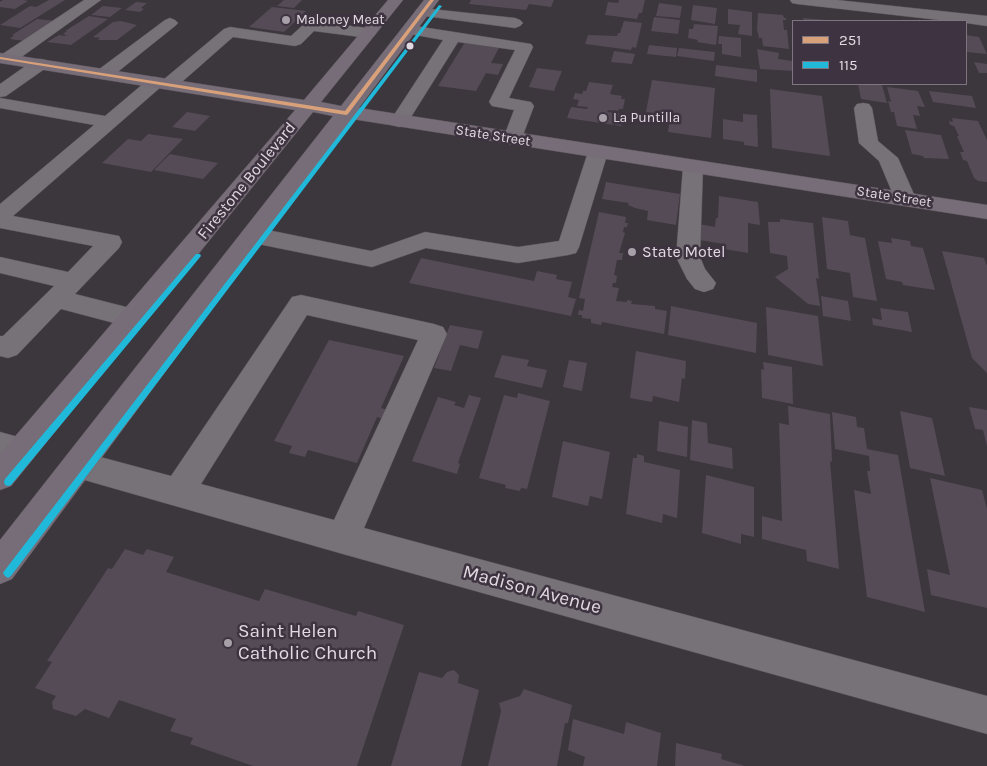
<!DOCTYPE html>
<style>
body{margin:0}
#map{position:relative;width:987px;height:766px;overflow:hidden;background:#3c363d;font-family:Karla,sans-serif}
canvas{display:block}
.legend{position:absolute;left:792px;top:20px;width:175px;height:65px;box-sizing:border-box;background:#3e3340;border:1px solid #7f7580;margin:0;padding:6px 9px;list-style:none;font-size:15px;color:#e1d9e1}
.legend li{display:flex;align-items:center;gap:10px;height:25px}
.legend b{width:25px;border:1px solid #7f7580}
</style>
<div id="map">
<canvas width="987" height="766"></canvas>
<ul class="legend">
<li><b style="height:6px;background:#d9a179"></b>251</li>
<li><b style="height:6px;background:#20b9da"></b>115</li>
</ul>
</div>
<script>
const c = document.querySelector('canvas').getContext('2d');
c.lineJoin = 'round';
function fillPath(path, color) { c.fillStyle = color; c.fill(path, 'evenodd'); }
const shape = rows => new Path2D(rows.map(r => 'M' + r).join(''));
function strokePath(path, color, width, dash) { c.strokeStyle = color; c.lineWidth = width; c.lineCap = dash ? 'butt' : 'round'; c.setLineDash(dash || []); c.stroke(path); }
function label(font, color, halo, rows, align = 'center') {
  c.font = font + ' Karla,sans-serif'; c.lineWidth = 5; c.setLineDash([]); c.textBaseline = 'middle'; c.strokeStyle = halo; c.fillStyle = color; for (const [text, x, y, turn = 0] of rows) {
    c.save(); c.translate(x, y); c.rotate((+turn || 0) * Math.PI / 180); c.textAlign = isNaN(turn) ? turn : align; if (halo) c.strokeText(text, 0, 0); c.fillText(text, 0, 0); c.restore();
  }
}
const building = shape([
 [3,0,24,0,28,1,15,9,0,7,0,2],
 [49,0,65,0,20,28,0,25,30,6,36,7],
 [284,0,302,0,294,8,277,6],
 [471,0,554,0,551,7,529,4,526,10,469,4],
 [619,0,645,0,642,13,639,13,637,19,605,15,608,2,618,3],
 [136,2,147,3,141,8,144,9,140,12,125,10],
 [659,3,682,6,680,18,656,16],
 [693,5,717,8,715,24,691,20],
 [103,6,122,8,110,17,91,15],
 [272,7,306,11,284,32,249,27],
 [728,9,752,12,752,36,738,34,740,25,728,24],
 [758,13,783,15,784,18,786,18,786,20,783,20,784,30,787,30,789,49,763,46,762,38,759,38,757,30],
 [89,16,108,19,71,45,47,42,59,35,65,36,66,35,63,34,67,31,65,31],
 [654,17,680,20,678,34,651,31],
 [803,18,826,20,826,21,804,21],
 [37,19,57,21,25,41,10,39,14,35,12,35],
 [121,21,137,25,117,40,98,40,100,38,93,37,113,22],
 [624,21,642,23,636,48,632,47,631,50,585,44,588,35,617,36,618,33,620,33],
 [694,24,718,26,716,45,697,42,698,40,688,38,689,29,693,29],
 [966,35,979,37,987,54,966,52],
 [719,36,741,38,741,57,722,54,722,44,718,44],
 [465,42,500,46,491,63,503,64,498,75,486,73,476,91,438,86],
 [649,45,677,48,676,57,647,54],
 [679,48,715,52,714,61,677,56],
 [757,49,779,53,778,59,793,61,793,71,760,69],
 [614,51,635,54,632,64,611,62],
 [974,62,987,64,987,73,979,73],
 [716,65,757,70,757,82,715,76],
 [537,68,562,71,554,91,529,87],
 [652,80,715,88,711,138,668,132,670,116,646,112],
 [589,82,613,85,610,94,622,96,621,99,625,99,623,109,619,109,618,111,608,110,607,112,624,114,621,126,567,118,571,107,587,109,588,107,577,106,579,100,573,99,575,93,582,94,583,91,586,91],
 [858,84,882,85,887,103,861,99],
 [887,87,918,91,925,107,917,106,920,116,913,115,917,129,897,126,894,112,891,112,888,101,891,102],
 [770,89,822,96,830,156,772,148],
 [929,91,972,96,976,108,933,102],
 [187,112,210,116,195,131,172,127],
 [743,114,757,115,758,147,744,145,744,142,723,139,723,119,743,122],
 [952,118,978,121,987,140,987,182,978,181,974,178,967,161,963,160,960,152,964,152,957,136,959,136,954,126,950,125,949,121,953,122],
 [905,130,941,135,949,159,924,158,923,156,912,154],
 [148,134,183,139,151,172,102,163,128,139,141,141],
 [170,154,218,163,203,179,154,170],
 [606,182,680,194,676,225,647,220,648,211,635,208,628,205,629,203,602,199],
 [719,196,758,202,760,225,748,223,748,253,724,249,724,244,692,239,693,223,715,227,716,218,718,218],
 [599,212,626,217,625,223,628,223,627,227,624,227,623,232,625,233,619,253,623,253,622,260,617,260,614,275,617,276,616,283,613,283,612,287,619,288,616,301,627,302,627,300,632,301,631,304,655,306,655,309,667,311,664,334,602,322,601,325,591,323,591,319,582,318,582,315,578,315,579,310,583,311,585,299,579,298],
 [822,217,848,221,850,235,865,238,877,301,853,297,850,273,827,269],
 [780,219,813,223,819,279,816,278,820,306,808,304,775,277,788,269,787,256,770,253,768,222,780,222],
 [891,238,910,241,911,246,923,248,935,290,903,285,902,282,886,279,878,241,892,243],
 [942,251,984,258,987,266,987,373,972,358],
 [421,258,534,281,537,271,557,275,556,279,572,282,568,297,576,299,571,316,409,283],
 [821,296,848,301,851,321,823,316],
 [671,306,757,323,756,353,668,335],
 [766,307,818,316,823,366,768,355],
 [880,308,908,312,912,332,873,325,872,318,882,320],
 [450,325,483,331,478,349,460,345,451,371,434,368],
 [329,340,404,356,381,408,388,410,384,419,377,417,357,463,308,450,305,457,289,453,292,446,274,441],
 [636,351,686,361,685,379,682,378,679,402,653,396,652,402,630,398],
 [502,355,529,360,527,366,547,370,542,388,494,377],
 [569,360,587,363,582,391,563,387],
 [763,362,792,367,793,404,762,398,761,369,764,370],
 [518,393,550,401,527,489,521,488,520,491,505,488,506,485,479,478,504,395,517,398],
 [469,395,481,398,458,463,460,464,457,474,412,461,438,397,456,402,454,405,464,408],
 [788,406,830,414,832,462,830,461,839,569,807,561,806,550,762,539,762,516,782,521,779,423,789,425],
 [969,407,987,410,987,446,983,430,975,429],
 [900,411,932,418,945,476,910,468],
 [832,412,856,417,857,427,864,428,867,449,898,455,925,612,867,597,854,490,871,494,867,471,870,471,869,456,835,449],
 [692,420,707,423,708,443,732,448,733,469,690,460],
 [659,421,688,427,687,457,657,451],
 [563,441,610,452,602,499,590,496,588,506,552,497],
 [637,454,644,456,644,462,680,470,677,518,663,514,662,523,626,514,633,458,637,458],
 [706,475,754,487,754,537,741,534,741,544,702,533],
 [930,478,982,490,987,509,987,608,931,595,927,569,950,575],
 [125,549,143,555,147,549,174,557,166,572,259,601,265,589,356,616,358,611,404,625,357,766,253,766,190,744,193,738,170,731,176,719,119,700,109,718,85,709,76,716,53,709,52,702,56,696,35,688,52,662,47,661,108,568,112,569],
 [454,670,459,675,458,683,479,690,461,766,391,766,419,672,442,678,447,672],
 [524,689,572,705,568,723,565,723,557,766,488,766,501,711,499,703,520,696],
 [573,719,624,734,626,722,661,733,657,766,583,766,585,757,568,750],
 [676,743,722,754,721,759,745,766,675,766]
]);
const minor = shape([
 [84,0,101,0,13,63,1,63,1,55,84,0],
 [790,0,837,0,987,16,987,26,966,23,966,21,948,21,797,4,792,3,790,0],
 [422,8,515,18,520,20,523,23,520,26,515,28,417,15,415,12,417,9,422,8],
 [170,18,175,20,178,23,175,26,110,78,98,78,95,74,98,70,165,20,170,18],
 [310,21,368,28,374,30,376,33,374,36,368,38,314,31,301,44,295,46,233,37,175,88,169,89,162,86,13,216,119,236,122,242,119,248,75,294,142,311,146,318,142,325,133,328,61,309,17,355,8,358,0,356,0,336,3,336,54,286,0,273,0,257,68,272,93,246,0,228,0,204,94,125,0,108,0,98,105,116,150,78,156,77,163,80,224,29,230,27,291,36,305,23,310,21],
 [409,25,531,44,533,47,509,98,531,102,534,106,520,143,513,145,506,143,503,139,514,110,492,106,489,102,515,50,458,42,406,125,399,127,392,125,390,121,443,40,404,33,401,30,404,27,409,25],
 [40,59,46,60,48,64,46,68,6,96,0,97,0,84,34,60,40,59],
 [863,103,869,104,872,108,878,141,898,158,916,199,913,204,905,206,897,204,879,161,859,143,854,108,857,104,863,103],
 [598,146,605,148,608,152,579,247,576,253,568,255,518,263,426,248,372,267,253,243,245,240,242,235,245,230,253,227,371,251,425,232,518,247,559,241,588,152,591,148,598,146],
 [693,161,700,163,703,167,700,257,705,269,716,283,713,289,704,292,695,289,687,279,676,257,683,167,686,163,693,161],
 [301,295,434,324,443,327,447,334,364,528,987,696,987,734,343,554,67,475,63,465,67,455,78,451,171,476,292,297,301,295],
 [307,315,418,340,334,520,201,484,307,315],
 [0,432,33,441,37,450,33,459,22,463,0,458,0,432]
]);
const major = shape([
 [388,0,403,0,321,102,341,106,424,0,439,0,359,108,987,205,987,219,352,119,12,579,0,584,0,540,333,116,313,112,11,486,0,490,0,454,295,110,0,63,0,53,304,100,388,0]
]);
const bus1 = shape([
 [430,0,434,0,348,114,346,115,0,59,0,57,345,111,430,0]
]);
const bus2 = shape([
 [439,5,442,6,11,576,8,578,5,576,3,573,5,570,439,5],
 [196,254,200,254,201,256,11,485,8,486,5,485,4,482,5,479,196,254]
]);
const markers = [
 [286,20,5,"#a7a0a8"],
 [410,46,4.5,"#e1d9e1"],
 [603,118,5,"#a7a0a8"],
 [632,252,5,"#a7a0a8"],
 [228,643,5,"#a7a0a8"]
];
const farPoinames = [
 ["Maloney Meat",296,20],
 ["La Puntilla",613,118]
];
const farStreetnames = [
 ["State Street",493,136,9],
 ["State Street",894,197,9]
];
const streetNames = [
 ["Firestone Boulevard",247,181,-51]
];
const poiNames = [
 ["State Motel",642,252]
];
const nearStreetnames = [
 ["Madison Avenue",532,590,15]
];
const nearPoinames = [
 ["Saint Helen",238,632],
 ["Catholic Church",238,654]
];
fillPath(building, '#554b57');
strokePath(minor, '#595359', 1);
strokePath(major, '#595359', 1);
fillPath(minor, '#767277');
fillPath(major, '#776d78');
fillPath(bus1, '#d9a179');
fillPath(bus2, '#20b9da');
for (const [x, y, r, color] of markers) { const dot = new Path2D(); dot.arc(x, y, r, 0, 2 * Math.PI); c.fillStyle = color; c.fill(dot); strokePath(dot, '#3e3340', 2); }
label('14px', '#e1d9e1', '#3e3340', farPoinames, 'left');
label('14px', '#e1d9e1', '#3e3340', farStreetnames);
label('16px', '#e1d9e1', '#3e3340', streetNames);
label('16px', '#e1d9e1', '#3e3340', poiNames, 'left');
label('19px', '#e1d9e1', '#3e3340', nearStreetnames);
label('19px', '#e1d9e1', '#3e3340', nearPoinames, 'left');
</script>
